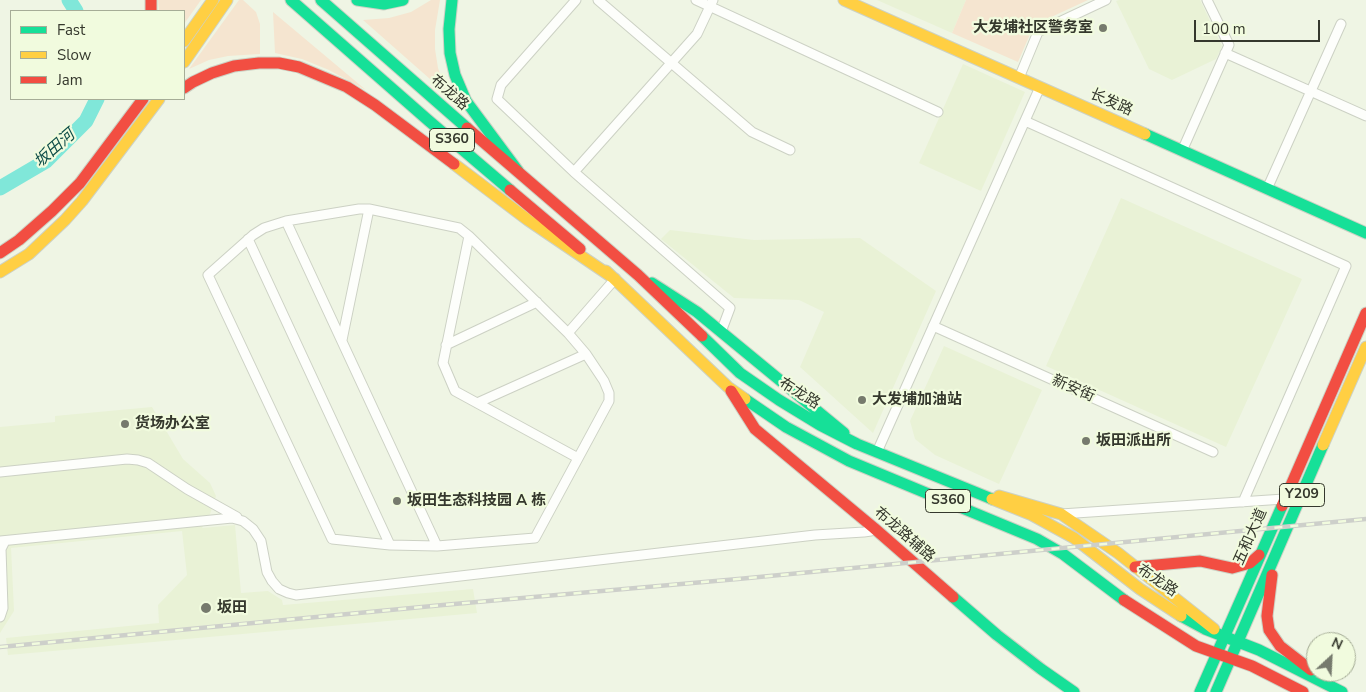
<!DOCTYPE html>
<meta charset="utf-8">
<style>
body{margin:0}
#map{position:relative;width:1366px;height:692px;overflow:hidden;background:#eff5e4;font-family:"Nunito Sans",sans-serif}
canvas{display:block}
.legend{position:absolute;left:10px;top:10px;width:175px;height:90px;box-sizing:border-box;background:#f1fbde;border:1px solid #a6ad97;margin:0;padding:6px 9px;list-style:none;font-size:15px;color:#35382d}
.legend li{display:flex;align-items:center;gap:10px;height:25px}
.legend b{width:25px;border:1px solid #a6ad97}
.north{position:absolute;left:1306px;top:632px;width:50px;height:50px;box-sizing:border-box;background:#f1fbde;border:1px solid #a6ad97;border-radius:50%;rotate:25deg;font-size:14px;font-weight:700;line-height:20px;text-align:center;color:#35382d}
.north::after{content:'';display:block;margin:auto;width:18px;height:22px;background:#767a6d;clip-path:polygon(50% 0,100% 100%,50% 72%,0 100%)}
.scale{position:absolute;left:1194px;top:20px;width:126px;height:22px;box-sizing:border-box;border:2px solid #35382d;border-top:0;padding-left:6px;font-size:15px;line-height:18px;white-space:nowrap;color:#35382d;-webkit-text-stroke:4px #f1fbde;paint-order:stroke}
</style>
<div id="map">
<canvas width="1366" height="692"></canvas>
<ul class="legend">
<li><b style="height:6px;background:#16e098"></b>Fast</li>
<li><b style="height:6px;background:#ffcf43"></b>Slow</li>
<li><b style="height:6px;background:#f24e42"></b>Jam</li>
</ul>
<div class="north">N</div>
<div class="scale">100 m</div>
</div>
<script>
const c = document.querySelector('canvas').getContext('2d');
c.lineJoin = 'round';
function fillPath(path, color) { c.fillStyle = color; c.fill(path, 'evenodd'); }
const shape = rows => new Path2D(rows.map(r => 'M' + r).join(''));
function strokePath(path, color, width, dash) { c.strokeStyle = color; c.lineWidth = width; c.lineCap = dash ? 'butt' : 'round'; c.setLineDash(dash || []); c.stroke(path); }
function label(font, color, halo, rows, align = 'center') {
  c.font = font + ' "Nunito Sans","Noto Sans SC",sans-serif'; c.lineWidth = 4.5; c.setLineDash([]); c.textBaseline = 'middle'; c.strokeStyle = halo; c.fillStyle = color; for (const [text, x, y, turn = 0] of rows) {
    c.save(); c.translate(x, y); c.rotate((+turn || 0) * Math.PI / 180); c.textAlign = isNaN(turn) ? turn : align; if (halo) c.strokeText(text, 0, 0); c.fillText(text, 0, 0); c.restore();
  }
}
const built = shape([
 [877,0,966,0,952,33],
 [1119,0,1200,0,1222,46,1216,59,1172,80,1149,69,1116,1],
 [963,64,1025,92,981,191,919,163],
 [1121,198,1302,279,1226,447,1046,366],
 [670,230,754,240,860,238,936,291,873,433,800,367,824,312,799,300,734,298,661,239],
 [944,346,1042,390,999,484,935,455,915,439,910,421],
 [152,407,183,459,210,483,216,496,210,514,202,528,235,525,241,593,268,591,282,600,283,605,473,589,477,613,8,655,6,638,159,623,158,605,187,575,182,531,11,548,14,611,0,633,0,427,55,422,55,416]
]);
const green = shape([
 [158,0,201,0,184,24,184,11,159,11],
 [239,0,243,0,256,12,260,24,260,54,228,56,209,60,189,69],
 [431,0,440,0,435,30,435,49,438,68,447,94,363,20,389,18,411,12],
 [966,0,1088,0,1034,25,1018,62,952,33],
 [273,12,366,90,329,70,302,59,275,53]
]);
const river = shape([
 [69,0,76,11],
 [0,188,46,161,86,121,97,99]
]);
const street = shape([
 [576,0,501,85,497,99,574,172,730,308,721,332],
 [598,0,752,132,790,150],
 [696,0,938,112],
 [1225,53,1366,116],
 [1019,78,1038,32,1106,0],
 [1025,121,1346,266,1243,502],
 [1182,151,1229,45,1207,0],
 [574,172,697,34,713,0],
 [1267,189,1341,24],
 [359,209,369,209,459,228,469,236,568,333,586,354,604,381,609,393,609,401,535,538,437,546,390,545,332,539,208,275,253,235,264,228,286,221,359,209],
 [286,221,437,546],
 [469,236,443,363,455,391,578,458],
 [248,239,390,545],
 [933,326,1213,452],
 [568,333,615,279],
 [342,340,369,209],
 [446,345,537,302],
 [477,403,586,354],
 [877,452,1040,87],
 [0,472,127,459,138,460,148,463,187,489,237,517],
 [1061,514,1284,499],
 [0,541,232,518,243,521,253,529,261,541,267,572,272,581,279,589,288,593,296,595,815,535,864,532,871,531,874,528],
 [0,617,3,608,1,549,5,541]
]);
const fast = shape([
 [291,0,429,121,510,190],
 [321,0,467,128],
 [357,0,384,4,403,0],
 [452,0,449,29,450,53,455,75,466,101,518,171],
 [1145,134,1366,233],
 [652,283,697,312,844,433],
 [702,336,740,373,779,400,820,425,857,444,992,499],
 [745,399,786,427,849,461,1037,539,1063,554,1124,600],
 [953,597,997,635,1041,669,1074,692],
 [1181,616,1205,629,1259,650,1342,692],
 [1200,692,1282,506],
 [1216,692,1323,445]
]);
const slow = shape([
 [844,0,1145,134],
 [184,41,213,0],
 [184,62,227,0],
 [454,164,528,220,615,279],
 [606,271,728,387,745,399],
 [0,272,29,254,65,220,82,201,159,99],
 [1323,445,1366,347],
 [999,496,1061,514,1118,553,1214,629],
 [992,499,1032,515,1074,538,1140,589,1181,616]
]);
const jam = shape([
 [151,0,151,11],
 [184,88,193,82,212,73,234,66,259,63,279,63,299,67,347,87,375,105,454,164],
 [467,128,638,275,702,336],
 [510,190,580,249],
 [0,253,19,240,52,211,80,183,143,99],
 [731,391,755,429,874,528,953,597],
 [1282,506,1366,313],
 [1135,567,1200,561,1232,568,1250,563,1259,555],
 [1272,575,1267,616,1269,630,1280,646,1311,670],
 [1124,600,1196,646,1252,666,1303,692]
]);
const rail = shape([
 [0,647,443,605,738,579,1366,519]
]);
const markers = [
 [1103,28,5,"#767a6d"],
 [862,400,5,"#767a6d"],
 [125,424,5,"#767a6d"],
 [1086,441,5,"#767a6d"],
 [397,501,5,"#767a6d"],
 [206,608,6,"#767a6d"]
];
const shields = [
 [452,140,45],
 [1302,495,45],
 [948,501,45]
];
const shieldNames = [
 ["S360",452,140],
 ["Y209",1302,495],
 ["S360",948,501]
];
const poiNames = [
 ["大发埔社区警务室",1093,28,"right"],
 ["大发埔加油站",872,400],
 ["货场办公室",135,424],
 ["坂田派出所",1096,441],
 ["坂田生态科技园 A 栋",407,501],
 ["坂田",217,608]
];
const streetNames = [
 ["布龙路",449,93,41],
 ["长发路",1111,103,24],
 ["新安街",1073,389,24],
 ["布龙路",799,394,32],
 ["布龙路辅路",904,535,41],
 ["五和大道",1251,537,-66],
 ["布龙路",1157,581,34]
];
const waterNames = [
 ["坂田河",55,149,-41]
];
fillPath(built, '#e9f2d6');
fillPath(green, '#f5e5d0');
strokePath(river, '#80e7d9', 15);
strokePath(street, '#ccd1c4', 11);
strokePath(fast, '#ccd1c4', 13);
strokePath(slow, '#ccd1c4', 13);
strokePath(jam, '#ccd1c4', 13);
strokePath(street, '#fdfefb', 9);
strokePath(fast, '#16e098', 11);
strokePath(slow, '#ffcf43', 11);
strokePath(jam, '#f24e42', 11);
strokePath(rail, '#cdcfca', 4.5);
strokePath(rail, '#f1fbde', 2.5, [8]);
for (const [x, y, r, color] of markers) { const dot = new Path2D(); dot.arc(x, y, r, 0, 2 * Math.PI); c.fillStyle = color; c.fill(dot); strokePath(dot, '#f1fbde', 2); }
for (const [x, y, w] of shields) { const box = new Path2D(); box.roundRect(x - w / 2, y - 11.5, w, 23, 4); c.fillStyle = '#f1fbde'; c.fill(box); strokePath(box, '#35382d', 1); }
label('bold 14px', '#35382d', null, shieldNames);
label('bold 15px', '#35382d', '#f1fbde', poiNames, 'left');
label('15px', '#35382d', '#f1fbde', streetNames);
label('italic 16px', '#0d4d48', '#f1fbde', waterNames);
</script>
